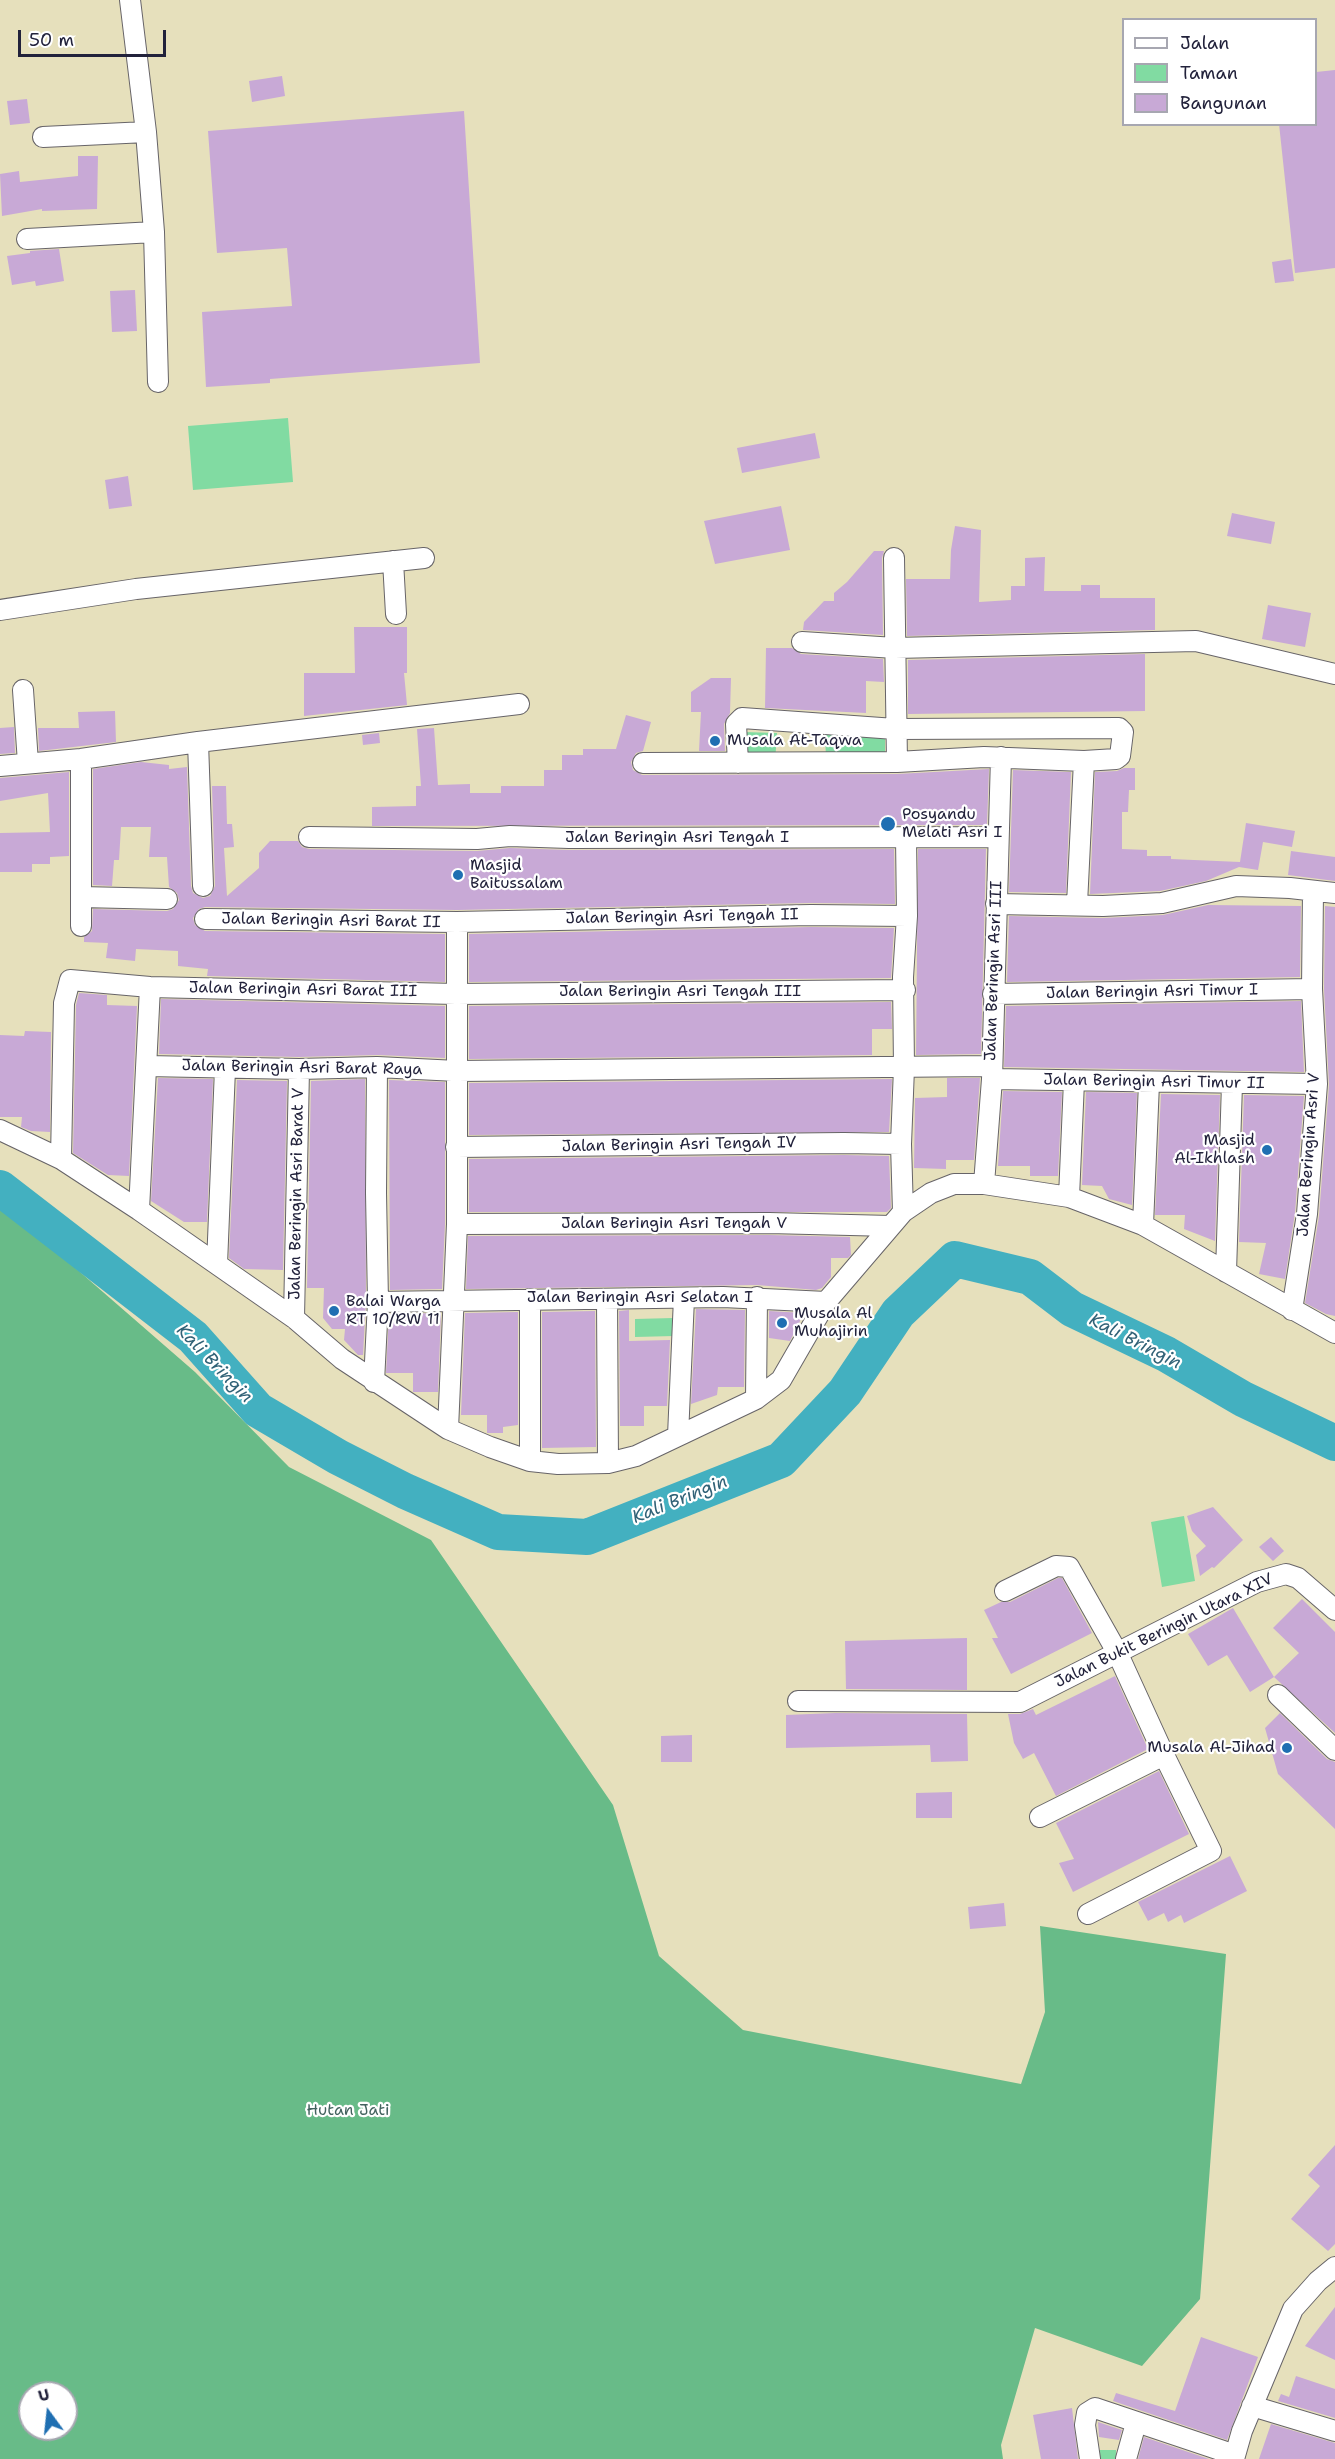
<!DOCTYPE html>
<style>
body{margin:0}
#map{position:relative;width:1335px;height:2459px;overflow:hidden;background:#e6e0bc;font-family:"Shantell Sans",sans-serif}
canvas{display:block}
.legend{position:absolute;left:1122px;top:18px;width:195px;height:108px;box-sizing:border-box;background:#fff;border:2px solid #a7a7b1;margin:0;padding:8px 10px;list-style:none;font-size:18px;color:#22223b}
.legend li{display:flex;align-items:center;gap:12px;height:30px}
.legend b{width:30px;border:2px solid #a7a7b1}
.north{position:absolute;left:18px;top:2381px;width:60px;height:60px;box-sizing:border-box;background:#fff;border:2px solid #a7a7b1;border-radius:50%;rotate:345deg;font-size:16px;font-weight:700;line-height:24px;text-align:center;color:#22223b}
.north::after{content:'';display:block;margin:auto;width:21px;height:27px;background:#1f6fb2;clip-path:polygon(50% 0,100% 100%,50% 72%,0 100%)}
.scale{position:absolute;left:18px;top:30px;width:148px;height:27px;box-sizing:border-box;border:3px solid #22223b;border-top:0;padding-left:8px;font-size:18px;line-height:21px;white-space:nowrap;color:#22223b;-webkit-text-stroke:4px #fff;paint-order:stroke}
</style>
<div id="map">
<canvas width="1335" height="2459"></canvas>
<ul class="legend">
<li><b style="height:8px;background:#fff"></b>Jalan</li>
<li><b style="height:16px;background:#81dba2"></b>Taman</li>
<li><b style="height:16px;background:#c8a9d6"></b>Bangunan</li>
</ul>
<div class="north">U</div>
<div class="scale">50 m</div>
</div>
<script>
const c = document.querySelector('canvas').getContext('2d');
c.lineJoin = 'round';
function fillPath(path, color) { c.fillStyle = color; c.fill(path, 'evenodd'); }
const shape = rows => new Path2D(rows.map(r => 'M' + r).join(''));
function strokePath(path, color, width, dash) { c.strokeStyle = color; c.lineWidth = width; c.lineCap = dash ? 'butt' : 'round'; c.setLineDash(dash || []); c.stroke(path); }
function label(font, color, halo, rows, align = 'center') {
  c.font = font + ' "Shantell Sans",sans-serif'; c.lineWidth = 4.5; c.setLineDash([]); c.textBaseline = 'middle'; c.strokeStyle = halo; c.fillStyle = color; for (const [text, x, y, turn = 0] of rows) {
    c.save(); c.translate(x, y); c.rotate((+turn || 0) * Math.PI / 180); c.textAlign = isNaN(turn) ? turn : align; if (halo) c.strokeText(text, 0, 0); c.fillText(text, 0, 0); c.restore();
  }
}
const green = shape([
 [288,418,293,482,193,490,188,426],
 [743,732,777,733,775,763,741,761],
 [825,733,885,733,885,758,826,759],
 [673,1318,674,1336,635,1337,635,1319],
 [1184,1516,1195,1581,1162,1587,1151,1522],
 [1097,2450,1116,2450,1116,2459,1097,2459]
]);
const forest = shape([
 [0,1205,4,1206,195,1372,289,1467,431,1540,613,1805,659,1956,743,2030,1021,2084,1045,2012,1040,1926,1226,1954,1200,2299,1142,2366,1035,2328,1001,2445,1003,2459,0,2459],
 [30,2393,66,2393,66,2429,30,2429]
]);
const river = shape([
 [0,1188,193,1337,258,1410,338,1457,405,1491,498,1532,587,1537,781,1460,845,1392,898,1313,955,1259,1030,1277,1072,1309,1166,1354,1243,1399,1335,1443]
]);
const building = shape([
 [1335,70,1335,268,1295,273,1279,124,1316,124,1316,72],
 [282,76,285,96,252,102,249,81],
 [27,99,30,123,10,125,7,101],
 [464,111,480,363,270,379,270,383,206,387,202,312,292,306,287,248,217,253,208,131],
 [78,156,98,156,97,209,42,211,42,209,2,216,0,174,19,171,20,182,78,176],
 [59,249,64,281,36,286,35,281,12,285,7,256,30,253,30,251],
 [1291,259,1294,281,1275,283,1272,262],
 [135,290,137,331,112,332,110,291],
 [815,433,820,458,742,473,737,448],
 [128,476,132,506,109,509,105,480],
 [781,506,790,550,715,564,704,521],
 [1232,513,1275,522,1271,544,1227,536],
 [955,526,981,530,979,602,1011,600,1011,586,1025,586,1025,558,1045,557,1044,591,1081,591,1081,585,1100,585,1100,598,1155,598,1155,630,907,636,906,579,950,579,951,550],
 [874,551,884,551,882,558,883,635,803,630,804,622,824,601,834,601,834,593,847,582],
 [1268,605,1311,613,1305,647,1262,639],
 [354,627,407,627,407,673,404,673,407,705,304,716,304,673,355,673],
 [766,648,792,648,801,654,883,659,884,682,866,681,866,713,765,708],
 [1145,654,1145,711,908,714,908,660],
 [711,678,731,678,730,713,724,724,725,751,699,751,701,712,691,712,691,692],
 [115,711,116,742,39,751,38,728,79,728,78,712],
 [626,715,651,722,643,751,636,753,631,762,633,770,642,775,897,774,989,769,987,825,372,826,372,807,416,806,416,786,421,786,417,729,434,728,438,785,470,784,470,793,501,793,501,786,544,786,544,770,562,770,562,755,583,755,583,749,616,749],
 [14,727,15,753,0,754,0,728],
 [379,733,380,743,363,745,362,735],
 [141,762,169,765,169,769,187,767,191,886,193,893,203,898,210,896,215,886,212,786,226,786,227,824,232,824,234,847,224,848,227,896,259,868,259,853,270,841,298,841,302,847,309,849,477,851,510,848,569,850,894,849,895,904,811,903,457,910,205,907,199,909,193,918,195,925,205,931,445,934,445,982,207,976,208,969,178,966,178,951,136,949,135,961,106,958,108,943,84,942,84,937,92,931,93,909,167,911,173,909,179,900,177,893,169,887,167,857,149,857,151,827,121,827,119,860,114,860,112,886,93,885,93,769],
 [1124,768,1135,768,1135,790,1129,790,1128,812,1122,812,1122,849,1147,850,1147,856,1171,856,1171,859,1240,862,1246,823,1295,831,1292,847,1263,842,1258,870,1239,867,1206,881,1160,891,1090,894,1095,772,1117,771],
 [1013,770,1071,772,1066,893,1009,892],
 [69,772,69,856,50,857,50,864,32,864,32,872,0,872,0,833,50,832,48,793,0,801,0,778],
 [918,849,986,849,981,1054,916,1055],
 [1291,851,1335,857,1335,881,1288,875],
 [1208,905,1301,906,1300,977,1007,982,1009,916,1103,918,1163,915],
 [1325,906,1335,907,1335,1316,1326,1314,1305,1303,1319,1216,1329,1085,1324,989],
 [811,927,894,928,891,978,469,982,469,934],
 [79,993,107,995,107,1005,137,1006,129,1176,108,1175,73,1153,76,1005],
 [161,999,445,1006,445,1058,378,1055,299,1057,159,1054],
 [1301,1001,1304,1072,1004,1067,1006,1006],
 [891,1002,892,1029,872,1029,872,1055,469,1059,469,1006],
 [25,1031,51,1032,50,1132,31,1131,21,1127,22,1117,0,1117,0,1035,24,1036],
 [158,1078,213,1079,207,1222,184,1222,151,1201],
 [947,1078,980,1078,974,1160,946,1160,946,1169,914,1168,915,1098,947,1097],
 [365,1079,366,1302,363,1355,358,1355,344,1340,345,1329,332,1329,323,1318,324,1288,307,1288,311,1081],
 [892,1079,889,1132,469,1135,469,1083],
 [237,1080,287,1081,283,1270,244,1269,229,1258],
 [389,1080,445,1082,445,1224,442,1289,390,1290],
 [1003,1091,1062,1092,1058,1176,1030,1176,1030,1166,998,1166],
 [1086,1092,1137,1093,1132,1205,1109,1199,1102,1186,1082,1185],
 [1161,1094,1220,1095,1215,1241,1184,1229,1185,1215,1155,1215],
 [1244,1095,1304,1096,1295,1213,1285,1279,1259,1274,1266,1243,1239,1242],
 [844,1155,889,1156,891,1208,887,1212,469,1212,469,1159],
 [769,1235,850,1237,851,1255,848,1258,831,1258,831,1277,822,1288,816,1290,757,1285,466,1289,468,1236],
 [696,1309,745,1310,744,1387,718,1387,717,1395,691,1404],
 [629,1310,629,1341,670,1340,667,1406,644,1406,644,1426,620,1426,619,1311],
 [595,1311,596,1447,542,1448,542,1312],
 [769,1311,804,1313,790,1341,769,1338],
 [518,1312,518,1425,503,1427,503,1433,487,1433,487,1415,461,1415,465,1313],
 [441,1313,438,1392,413,1392,413,1373,386,1373,389,1314],
 [1213,1507,1243,1540,1214,1568,1212,1567,1200,1576,1196,1555,1206,1546,1192,1531,1187,1516],
 [1271,1537,1284,1551,1273,1561,1259,1547],
 [1058,1578,1062,1578,1092,1633,1011,1674,992,1638,998,1638,984,1610,1001,1602,1010,1602],
 [1302,1599,1335,1632,1335,1733,1274,1677,1299,1653,1273,1628],
 [1233,1608,1274,1677,1250,1692,1227,1655,1208,1666,1188,1634],
 [967,1638,967,1690,846,1689,845,1641],
 [1115,1676,1148,1749,1056,1796,1034,1753,1023,1759,1014,1743,1008,1714,1020,1714,1033,1709,1036,1715],
 [835,1713,967,1714,968,1761,931,1762,930,1745,786,1748,786,1715],
 [1280,1713,1327,1759,1335,1762,1335,1829,1278,1774,1265,1728],
 [692,1735,692,1762,661,1762,661,1736],
 [1159,1771,1189,1834,1073,1892,1059,1863,1074,1859,1056,1823],
 [952,1792,952,1818,916,1818,916,1793],
 [1230,1856,1247,1891,1184,1923,1181,1915,1168,1922,1164,1913,1148,1921,1138,1902],
 [1004,1903,1006,1926,970,1929,968,1907],
 [1335,2145,1335,2244,1328,2251,1291,2219,1320,2186,1308,2175],
 [1335,2307,1335,2360,1305,2346],
 [1201,2337,1258,2357,1227,2440,1113,2401,1116,2393,1175,2411],
 [1296,2376,1335,2389,1335,2418,1278,2401,1281,2394,1289,2397],
 [1072,2408,1078,2459,1041,2459,1033,2415],
 [1098,2422,1122,2430,1119,2440,1099,2437],
 [1271,2424,1335,2443,1335,2459,1259,2459],
 [1144,2437,1209,2459,1138,2459]
]);
const minor = shape([
 [130,0,146,132,154,232,158,382],
 [43,137,146,132],
 [27,239,154,232],
 [894,558,897,762],
 [393,561,396,614],
 [0,610,136,589,424,558],
 [802,642,895,648,1196,641,1335,674],
 [23,690,28,763],
 [198,742,203,886],
 [643,763,897,762,984,757,1084,761],
 [738,763,736,724,742,718,895,729,1119,728,1123,732,1120,756,1116,759,1084,761,1077,904],
 [0,766,81,759,198,742,519,704],
 [309,837,477,839,510,836,569,838,997,837],
 [81,897,167,899],
 [996,904,1103,906,1162,903,1236,886,1290,888,1335,893],
 [205,919,457,922,811,915,907,916],
 [81,926,81,759],
 [993,994,1312,989],
 [147,1066,299,1069,377,1067,457,1071,991,1066],
 [992,1079,1317,1084],
 [0,1130,61,1159,139,1210,294,1318,342,1359,448,1429,490,1447,530,1461,558,1464,608,1463,636,1456,756,1399,781,1380,826,1302,903,1212,931,1193,954,1184,984,1184,1069,1197,1143,1225,1335,1333],
 [456,1147,844,1143,901,1144],
 [61,1159,64,1003,70,980,150,987,456,994,905,990],
 [984,1184,992,1079,1001,757],
 [1069,1197,1074,1081],
 [139,1210,150,987],
 [903,1212,901,1144,904,1068,903,977,907,916,906,837],
 [457,1224,769,1223,891,1226],
 [1143,1225,1149,1083],
 [217,1264,225,1069],
 [1226,1272,1232,1084],
 [530,1299,530,1461],
 [607,1299,608,1463],
 [378,1302,723,1297,826,1302],
 [1292,1310,1307,1214,1317,1084,1312,989,1313,891],
 [294,1318,299,1069],
 [374,1382,378,1302,376,1193,377,1067],
 [756,1399,757,1297],
 [448,1429,457,1224,457,922],
 [678,1436,684,1298],
 [1005,1591,1056,1566,1069,1567,1117,1652,1164,1755,1211,1851,1088,1914],
 [1278,1695,1335,1750],
 [798,1701,1020,1702,1257,1582,1286,1574,1298,1578,1335,1610],
 [1040,1817,1164,1755],
 [1252,2406,1335,2431],
 [1090,2459,1085,2425,1087,2413,1095,2408,1235,2455],
 [1126,2459,1136,2423],
 [1234,2459,1242,2431,1293,2309,1318,2281,1335,2267]
]);
const markers = [
 [715,741,6,"#1f6fb2"],
 [888,824,8,"#1f6fb2"],
 [458,875,6,"#1f6fb2"],
 [1267,1150,6,"#1f6fb2"],
 [334,1311,6,"#1f6fb2"],
 [782,1323,6,"#1f6fb2"],
 [1287,1748,6,"#1f6fb2"]
];
const poiNames = [
 ["Musala At-Taqwa",727,741],
 ["Posyandu",902,815],
 ["Melati Asri I",902,833],
 ["Masjid",470,866],
 ["Baitussalam",470,884],
 ["Masjid",1255,1141,"right"],
 ["Al-Ikhlash",1255,1159,"right"],
 ["Balai Warga",346,1302],
 ["RT 10/RW 11",346,1320],
 ["Musala Al",794,1314],
 ["Muhajirin",794,1332],
 ["Musala Al-Jihad",1275,1748,"right"]
];
const streetNames = [
 ["Jalan Beringin Asri Tengah I",677,838],
 ["Jalan Beringin Asri Tengah II",682,917,-1],
 ["Jalan Beringin Asri Barat II",331,921,1],
 ["Jalan Beringin Asri III",994,971,-88],
 ["Jalan Beringin Asri Barat III",303,990,1],
 ["Jalan Beringin Asri Tengah III",680,992],
 ["Jalan Beringin Asri Timur I",1152,992,-1],
 ["Jalan Beringin Asri Barat Raya",302,1068,1],
 ["Jalan Beringin Asri Timur II",1154,1082,1],
 ["Jalan Beringin Asri Tengah IV",679,1145,-1],
 ["Jalan Beringin Asri V",1309,1155,-86],
 ["Jalan Beringin Asri Barat V",297,1194,-89],
 ["Jalan Beringin Asri Tengah V",674,1224],
 ["Jalan Beringin Asri Selatan I",640,1298],
 ["Jalan Bukit Beringin Utara XIV",1164,1631,-26]
];
const parkNames = [
 ["Hutan Jati",348,2111]
];
const waterNames = [
 ["Kali Bringin",1135,1342,27],
 ["Kali Bringin",214,1364,46],
 ["Kali Bringin",680,1500,-22]
];
fillPath(green, '#81dba2');
fillPath(forest, '#68bb88');
strokePath(river, '#43b0c0', 36);
fillPath(building, '#c8a9d6');
strokePath(minor, '#676468', 22);
strokePath(minor, '#fff', 20);
for (const [x, y, r, color] of markers) { const dot = new Path2D(); dot.arc(x, y, r, 0, 2 * Math.PI); c.fillStyle = color; c.fill(dot); strokePath(dot, '#fff', 2); }
label('16px', '#22223b', '#fff', poiNames, 'left');
label('16px', '#22223b', '#fff', streetNames);
label('16px', '#43635f', '#fff', parkNames);
label('italic 18px', '#316277', '#fff', waterNames);
</script>
